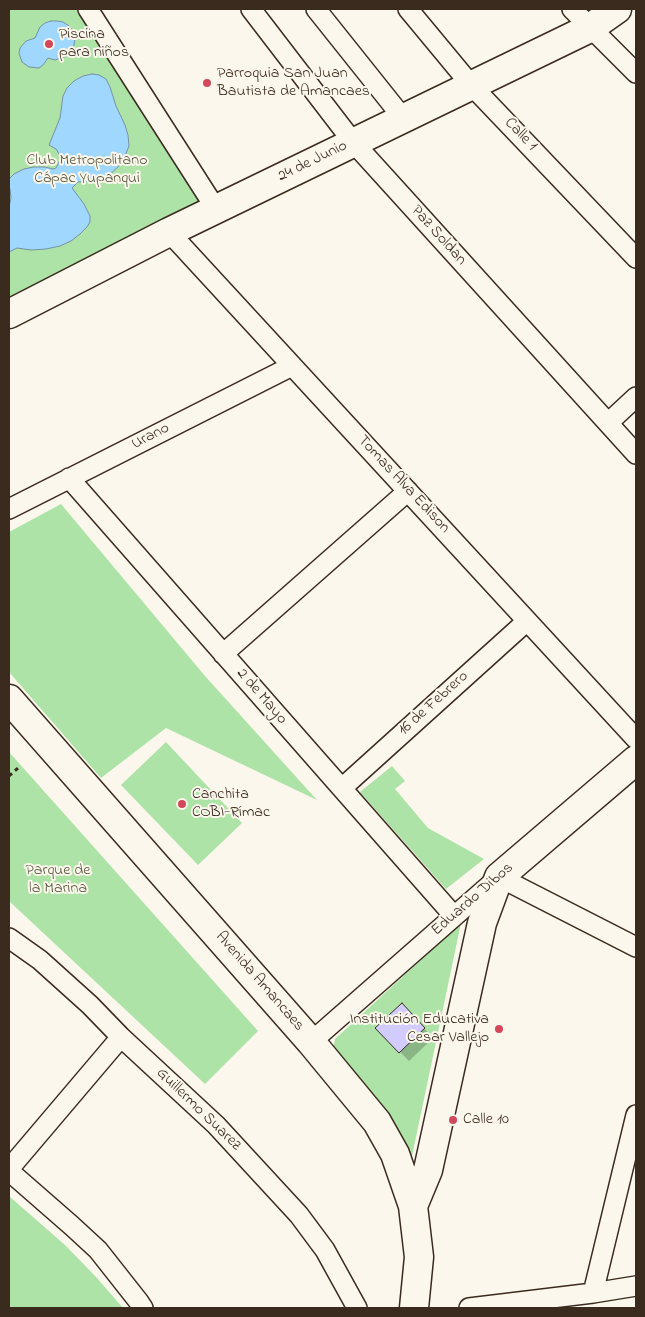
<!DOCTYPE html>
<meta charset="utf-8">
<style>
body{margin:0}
#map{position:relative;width:645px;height:1317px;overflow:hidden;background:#fbf7ec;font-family:"Indie Flower",sans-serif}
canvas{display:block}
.frame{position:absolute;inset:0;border:10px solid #3b2a1e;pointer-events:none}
</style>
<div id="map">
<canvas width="645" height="1317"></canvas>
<div class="frame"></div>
</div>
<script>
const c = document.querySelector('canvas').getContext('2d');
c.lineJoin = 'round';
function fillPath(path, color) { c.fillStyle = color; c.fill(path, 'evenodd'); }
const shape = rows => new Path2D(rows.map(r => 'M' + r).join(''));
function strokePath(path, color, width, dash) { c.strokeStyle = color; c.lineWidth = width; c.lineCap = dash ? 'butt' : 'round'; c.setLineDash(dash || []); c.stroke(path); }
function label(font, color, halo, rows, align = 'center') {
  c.font = font + ' "Indie Flower",sans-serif'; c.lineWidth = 4; c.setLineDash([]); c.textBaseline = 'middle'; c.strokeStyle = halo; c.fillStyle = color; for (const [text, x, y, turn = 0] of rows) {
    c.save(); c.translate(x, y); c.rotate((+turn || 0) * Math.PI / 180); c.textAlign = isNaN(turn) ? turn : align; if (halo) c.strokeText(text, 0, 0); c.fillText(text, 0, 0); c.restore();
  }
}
const green = shape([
 [9,9,78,9,201,201,9,298],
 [61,504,205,676,317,800,166,728,101,778,9,672,9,532],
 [166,742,242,823,198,865,121,785],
 [9,752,258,1031,205,1084,9,901],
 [392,766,405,781,395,789,428,828,484,859,446,889,360,792],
 [461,923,412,1156,332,1056,335,1039],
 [9,1196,65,1245,97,1278,123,1308,9,1308]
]);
const water = shape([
 [51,21,57,21,63,22,69,26,73,31,75,38,74,45,72,51,67,56,55,60,48,58,43,65,39,68,29,67,22,62,19,53,20,48,26,41,35,38,40,27,45,23,51,21],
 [92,74,99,75,106,79,110,87,116,106,125,125,128,135,129,146,125,156,118,167,108,176,98,181,78,182,72,188,84,204,90,216,90,222,87,227,80,234,71,241,60,246,46,249,31,250,17,248,9,252,9,207,11,198,10,189,9,187,9,179,14,174,24,169,34,167,45,167,53,169,56,168,60,160,59,154,56,149,49,145,60,118,63,96,67,88,74,81,83,76,92,74]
]);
const shadow = shape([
 [410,1013,433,1038,409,1061,377,1028]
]);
const building = shape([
 [402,1003,425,1028,399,1053,375,1028,402,1003]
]);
const path = shape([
 [9,776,18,768]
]);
const street = shape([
 [88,9,216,209],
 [251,9,353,142,636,454],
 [316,9,403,118],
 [408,9,471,85,636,258],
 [572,9,636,73],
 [169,232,636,739],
 [608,423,636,397],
 [69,478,454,916],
 [9,509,292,366],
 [223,654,408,491],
 [342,788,527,621],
 [9,938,40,960,90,1005,121,1037,216,1125,299,1215,325,1250,357,1308],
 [311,1042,499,877,636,947],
 [9,1169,121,1037],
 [9,1171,72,1226,98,1250,139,1302,143,1308],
 [593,1293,636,1115],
 [469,1308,593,1293,636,1286]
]);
const secondary = shape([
 [9,314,169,232,590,28,617,9],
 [9,699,311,1042,377,1122,395,1154,413,1206,419,1257,414,1308],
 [413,1206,428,1170,482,923,499,877,636,760]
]);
const markers = [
 [49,44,5,"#d1495b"],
 [207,83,5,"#d1495b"],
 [182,804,5,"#d1495b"],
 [499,1029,5,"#d1495b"],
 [453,1120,5,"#d1495b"]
];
const poiNames = [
 ["Piscina",59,35],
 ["para niños",59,53],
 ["Parroquia San Juan",217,74],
 ["Bautista de Amancaes",217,92],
 ["Canchita",192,795],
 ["COBI-Rímac",192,813],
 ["Institución Educativa",489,1020,"right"],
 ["Cesar Vallejo",489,1038,"right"],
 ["Calle 10",463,1120]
];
const streetNames = [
 ["Calle 1",520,135,46],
 ["24 de Junio",313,162,-26],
 ["Paz Soldan",438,236,48],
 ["Urano",151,437,-27],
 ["Tomas Alva Edison",403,485,47],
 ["2 de Mayo",261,697,49],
 ["16 de Febrero",434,704,-42],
 ["Eduardo Dibos",473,900,-41],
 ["Avenida Amancaes",259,982,49],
 ["Guillermo Suarez",198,1110,44]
];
const parkNames = [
 ["Club Metropolitano",87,161],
 ["Cápac Yupanqui",87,179],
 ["Parque de",58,871],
 ["la Marina",58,889]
];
fillPath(green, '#ade3a6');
fillPath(water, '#9fd7ff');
strokePath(water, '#7792a5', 1);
fillPath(shadow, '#0003');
fillPath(building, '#d2cbfd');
strokePath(building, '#3b2a1e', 1);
strokePath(street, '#3b2a1e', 22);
strokePath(secondary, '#3b2a1e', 31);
strokePath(path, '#3b2a1e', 3, [4, 4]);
strokePath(street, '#fbf7ec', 19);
strokePath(secondary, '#fbf7ec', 28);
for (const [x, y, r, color] of markers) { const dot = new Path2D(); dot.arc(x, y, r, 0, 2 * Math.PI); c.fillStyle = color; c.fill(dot); strokePath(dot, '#fbf7ec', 2); }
label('16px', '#3b2a1e', '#fbf7ec', poiNames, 'left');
label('16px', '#3b2a1e', '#fbf7ec', streetNames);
label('16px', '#585840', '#fbf7ec', parkNames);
</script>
